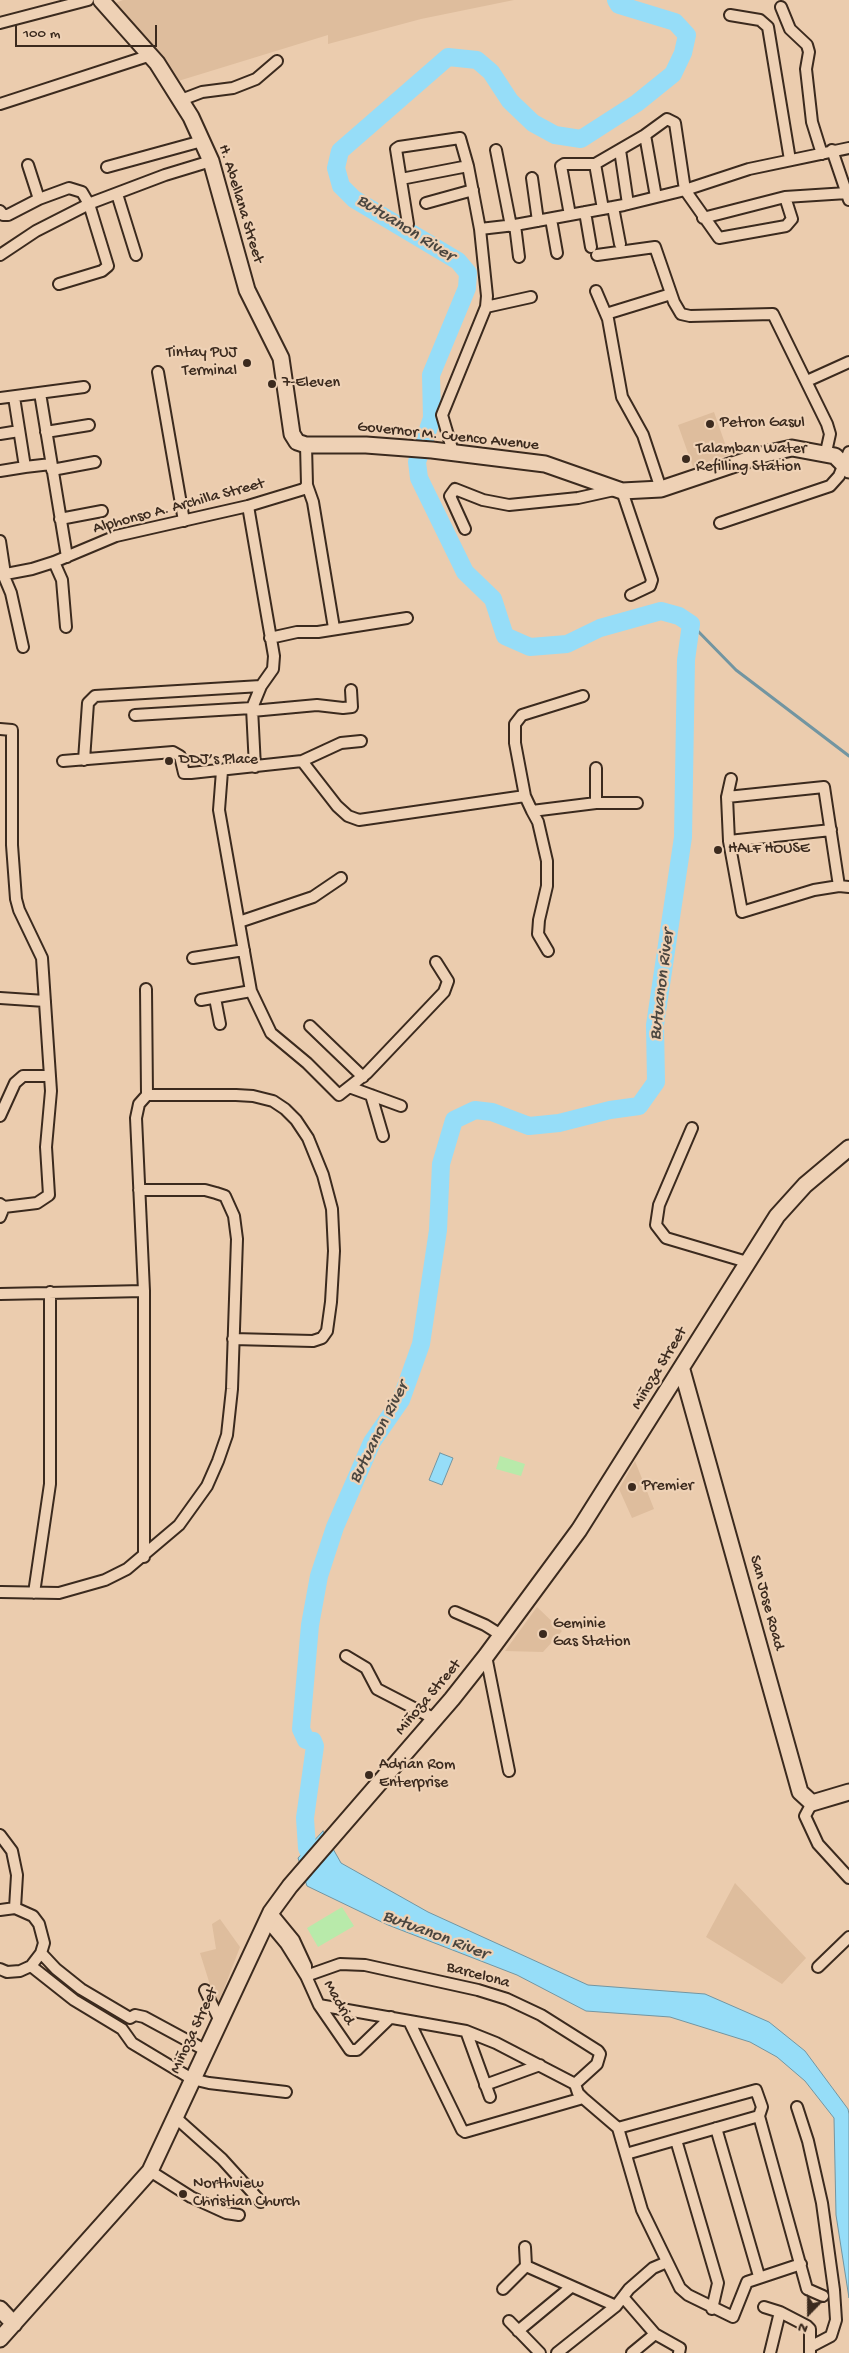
<!DOCTYPE html>
<meta charset="utf-8">
<style>
body{margin:0}
#map{position:relative;width:849px;height:2353px;overflow:hidden;background:#ebccae;font-family:"Gochi Hand",sans-serif}
canvas{display:block}
.north{position:absolute;left:784px;top:2288px;width:50px;height:50px;-webkit-text-stroke:4px #eed1b5;paint-order:stroke;rotate:202deg;font-size:14px;font-weight:700;line-height:20px;text-align:center;color:#3b2a1e}
.north::after{content:'';display:block;margin:auto;width:18px;height:22px;background:#3b2a1e;clip-path:polygon(50% 0,100% 100%,50% 72%,0 100%)}
.scale{position:absolute;left:15px;top:25px;width:142px;height:22px;box-sizing:border-box;border:2px solid #3b2a1e;border-top:0;padding-left:6px;font-size:15px;line-height:18px;white-space:nowrap;color:#3b2a1e;-webkit-text-stroke:4px #eed1b5;paint-order:stroke}
</style>
<div id="map">
<canvas width="849" height="2353"></canvas>
<div class="north">N</div>
<div class="scale">100 m</div>
</div>
<script>
const c = document.querySelector('canvas').getContext('2d');
c.lineJoin = 'round';
function fillPath(path, color) { c.fillStyle = color; c.fill(path, 'evenodd'); }
const shape = rows => new Path2D(rows.map(r => 'M' + r).join(''));
function strokePath(path, color, width, dash) { c.strokeStyle = color; c.lineWidth = width; c.lineCap = dash ? 'butt' : 'round'; c.setLineDash(dash || []); c.stroke(path); }
function label(font, color, halo, rows, align = 'center') {
  c.font = font + ' "Gochi Hand",sans-serif'; c.lineWidth = 4.5; c.setLineDash([]); c.textBaseline = 'middle'; c.strokeStyle = halo; c.fillStyle = color; for (const [text, x, y, turn = 0] of rows) {
    c.save(); c.translate(x, y); c.rotate((+turn || 0) * Math.PI / 180); c.textAlign = isNaN(turn) ? turn : align; if (halo) c.strokeText(text, 0, 0); c.fillText(text, 0, 0); c.restore();
  }
}
const built = shape([
 [123,0,514,0,421,19,328,44,328,35,175,82,163,60,115,3],
 [714,412,729,455,693,467,678,425],
 [635,1461,654,1509,632,1518,619,1489],
 [537,1607,562,1631,543,1652,505,1651],
 [735,1883,806,1958,782,1984,706,1937],
 [220,1919,240,1947,217,2007,200,1953,216,1949,212,1924]
]);
const green = shape([
 [500,1456,525,1464,521,1476,496,1469],
 [342,1907,354,1926,318,1947,307,1928]
]);
const water = shape([
 [440,1453,453,1458,442,1485,429,1480,440,1453],
 [323,1831,341,1863,428,1912,588,1985,705,1994,769,2022,805,2051,848,2109,849,2114,849,2298,836,2215,834,2118,805,2081,777,2057,750,2042,670,2017,586,2011,517,1975,388,1925,307,1886,298,1858,323,1831]
]);
const stream = shape([
 [691,624,736,670,849,756]
]);
const river = shape([
 [317,1870,307,1848,305,1818,315,1746,313,1741,306,1740,301,1729,310,1625,319,1576,335,1527,372,1442,401,1400,421,1344,438,1230,441,1164,454,1120,475,1110,492,1112,529,1126,559,1123,610,1110,639,1106,656,1082,655,1025,683,837,686,660,691,624,679,616,661,611,600,628,567,644,530,647,505,636,493,599,465,572,419,478,417,462,432,418,431,375,467,288,468,273,458,261,354,199,341,186,336,168,340,151,448,57,477,60,491,72,510,101,533,123,555,135,581,139,637,103,673,74,683,53,687,35,675,22,619,5,616,0]
]);
const street = shape([
 [781,7,790,29,807,45,809,52,806,69,812,122,822,154],
 [730,15,760,20,768,27,790,160],
 [0,23,88,0],
 [181,100,202,92,233,88,256,79,277,61],
 [0,104,151,55],
 [645,135,656,197],
 [496,150,511,226],
 [620,150,628,204],
 [832,150,849,200],
 [595,164,603,209],
 [28,165,39,199],
 [107,167,202,141],
 [532,178,538,221],
 [401,179,468,166],
 [117,194,136,255],
 [426,203,473,190],
 [613,207,620,244],
 [0,211,3,215,8,215,39,199,69,188,82,192,89,204,108,266,102,271,59,284],
 [585,212,591,247],
 [570,215,561,166,564,164,595,164,645,135,667,119,675,123,685,190,719,238,786,226,792,219,785,197],
 [703,218,785,197,847,193],
 [551,219,557,253],
 [408,224,396,149,399,147,460,138,468,166,480,229,487,296,486,307,442,415,453,452],
 [515,225,519,257],
 [480,229,515,225,624,205,685,190,749,169,849,148],
 [0,255,36,231,91,203,165,175,211,161],
 [597,255,655,247,674,302,681,314,690,316,773,314,827,424,830,434,826,452],
 [596,291,608,319,622,397,643,435,661,489],
 [486,307,531,297],
 [606,314,671,294],
 [158,372,184,521],
 [807,381,849,362],
 [40,393,67,557],
 [0,398,84,387],
 [46,432,89,425],
 [0,434,19,431],
 [306,445,307,485,313,502,334,628],
 [25,467,51,464],
 [52,470,95,462],
 [0,471,25,467,14,397],
 [622,491,652,580,650,586,631,595],
 [248,506,274,656,273,669,261,686,252,708,255,767],
 [60,519,102,511],
 [720,523,830,486,839,476,849,452],
 [465,529,450,496,455,489,483,500,509,505,578,498,614,490],
 [0,541,5,574],
 [54,562,62,580,66,627],
 [3,574,11,593,23,647],
 [0,575,32,569,54,562,116,536,248,506,304,489,307,485],
 [270,638,297,632,318,632,407,618],
 [583,696,522,715,515,724,515,743,525,796,532,811,596,803,637,803],
 [252,711,317,705,343,708,352,707,351,690],
 [135,715,252,708],
 [0,729,12,730,12,845,16,899,19,910,42,958,51,1091,46,1147,49,1195,37,1203,4,1207,0,1204],
 [84,760,88,703,95,696,261,686],
 [63,761,173,752,180,756,184,773,191,773,302,761,337,806,348,816,359,820,525,796],
 [302,761,341,743,361,741],
 [596,768,596,803],
 [222,771,219,810,251,991,271,1033,307,1063,339,1095,367,1073,444,992,448,981,436,962],
 [731,779,727,797,729,841,742,912,814,890,839,886,849,887],
 [727,797,824,787,839,886],
 [532,811,538,822,547,861,547,886,539,920,538,934,548,951],
 [729,841,831,830],
 [239,922,313,897,341,878],
 [193,958,244,950],
 [146,989,147,1095],
 [0,998,45,1001],
 [215,998,220,1024],
 [201,1000,251,991],
 [310,1026,363,1077],
 [349,1087,401,1106],
 [371,1095,383,1136],
 [0,1116,15,1083,23,1076,50,1076],
 [692,1128,659,1205,656,1225,666,1238,747,1262],
 [0,1217,4,1207],
 [0,1294,144,1291],
 [144,1557,144,1291,136,1118,139,1104,147,1095,236,1095,253,1096,273,1101,285,1109,296,1120,308,1138,323,1175,332,1209,334,1251,331,1302,327,1331,322,1338,313,1341,233,1339],
 [1,1592,59,1593,105,1580,127,1569,179,1525,207,1486,218,1461,227,1435,232,1389,237,1239,234,1216,225,1196,216,1193,205,1190,139,1190],
 [34,1593,50,1484,50,1292],
 [455,1612,485,1625,501,1635],
 [346,1656,366,1668,377,1689,435,1719],
 [486,1656,509,1771],
 [812,1803,805,1816,818,1844,849,1878],
 [0,1835,12,1851,17,1875,15,1908],
 [0,1910,15,1908,33,1916,39,1924,44,1943,41,1953,31,1966,20,1971,7,1972,0,1969],
 [271,1912,294,1940,306,1966,306,1976],
 [266,1920,286,1944,306,1976,319,2005,350,2050,357,2050,391,2017],
 [41,1953,56,1969,81,1989,130,2018,135,2015,144,2017,205,2050],
 [31,1966,74,2000,122,2029,132,2043,192,2079,209,2083,286,2092],
 [818,1967,849,1937],
 [306,1976,340,1964,365,1965,478,1990,507,1999,541,2015,598,2051,600,2054,597,2064,575,2084],
 [205,1990,219,2019],
 [319,2005,466,2031,496,2043,575,2084,578,2093,583,2098,618,2128,642,2210,680,2288,688,2295,733,2317,747,2282,801,2264],
 [409,2021,462,2130,465,2132,583,2098],
 [466,2031,490,2097],
 [485,2085,540,2065],
 [797,2107,808,2141,822,2203,834,2290,836,2320,831,2336,810,2347],
 [175,2117,222,2159,261,2202],
 [618,2128,756,2090,762,2107,759,2116,807,2289,823,2296],
 [716,2128,759,2276],
 [676,2140,718,2283,712,2309],
 [626,2154,759,2116],
 [150,2171,191,2197,226,2213,239,2215],
 [526,2266,616,2306],
 [503,2289,526,2266,525,2247],
 [623,2297,655,2334,680,2348,679,2353],
 [764,2307,780,2312,807,2326,810,2329,810,2352],
 [509,2321,540,2353],
 [518,2331,571,2287],
 [557,2353,616,2306,629,2289,653,2268,667,2262],
 [632,2353,655,2334],
 [770,2353,780,2312]
]);
const secondary = shape([
 [101,0,157,63,191,117,211,161,247,290,281,358,292,434,297,442,306,445,366,445,432,450,545,464,622,491,661,489,765,454,792,448,835,456,849,470],
 [682,1370,800,1792,812,1803,849,1792],
 [0,2309,14,2324],
 [0,2339,150,2171,271,1912,290,1886,452,1699,486,1656,579,1530,777,1216,805,1185,849,1148]
]);
const markers = [
 [247,363,5,"#3b2a1e"],
 [272,384,5,"#3b2a1e"],
 [710,424,5,"#3b2a1e"],
 [686,459,5,"#3b2a1e"],
 [169,761,5,"#3b2a1e"],
 [718,850,5,"#3b2a1e"],
 [632,1487,5,"#3b2a1e"],
 [543,1634,5,"#3b2a1e"],
 [369,1775,5,"#3b2a1e"],
 [183,2194,5,"#3b2a1e"]
];
const streetNames = [
 ["H. Abellana Street",240,204,73],
 ["Governor M. Cuenco Avenue",448,437,6],
 ["Alphonso A. Archilla Street",179,507,-15],
 ["Miñoza Street",660,1369,-59],
 ["San Jose Road",766,1603,75],
 ["Miñoza Street",429,1698,-50],
 ["Barcelona",478,1976,15],
 ["Madrid",338,2003,61],
 ["Miñoza Street",195,2031,-65]
];
const poiNames = [
 ["Tintay PUJ",237,354,"right"],
 ["Terminal",237,372,"right"],
 ["7-Eleven",282,384],
 ["Petron Gasul",720,424],
 ["Talamban Water",696,450],
 ["Refilling Station",696,468],
 ["DDJ’s Place",179,761],
 ["HALF HOUSE",728,850],
 ["Premier",642,1487],
 ["Geminie",553,1625],
 ["Gas Station",553,1643],
 ["Adrian Rom",379,1766],
 ["Enterprise",379,1784],
 ["Northview",193,2185],
 ["Christian Church",193,2203]
];
const waterNames = [
 ["Butuanon River",405,229,32],
 ["Butuanon River",663,985,-83],
 ["Butuanon River",380,1433,-63],
 ["Butuanon River",435,1936,21]
];
fillPath(built, '#debd9d');
fillPath(green, '#b8eaaa');
fillPath(water, '#96ddf8');
strokePath(water, '#7295a1', 1);
strokePath(stream, '#7295a1', 3);
strokePath(river, '#96ddf8', 18);
strokePath(street, '#3b2a1e', 14);
strokePath(secondary, '#3b2a1e', 19);
strokePath(street, '#eed1b5', 10);
strokePath(secondary, '#eed1b5', 15);
for (const [x, y, r, color] of markers) { const dot = new Path2D(); dot.arc(x, y, r, 0, 2 * Math.PI); c.fillStyle = color; c.fill(dot); strokePath(dot, '#eed1b5', 2); }
label('16px', '#3b2a1e', '#eed1b5', streetNames);
label('16px', '#3b2a1e', '#eed1b5', poiNames, 'left');
label('italic 18px', '#49453f', '#eed1b5', waterNames);
</script>
